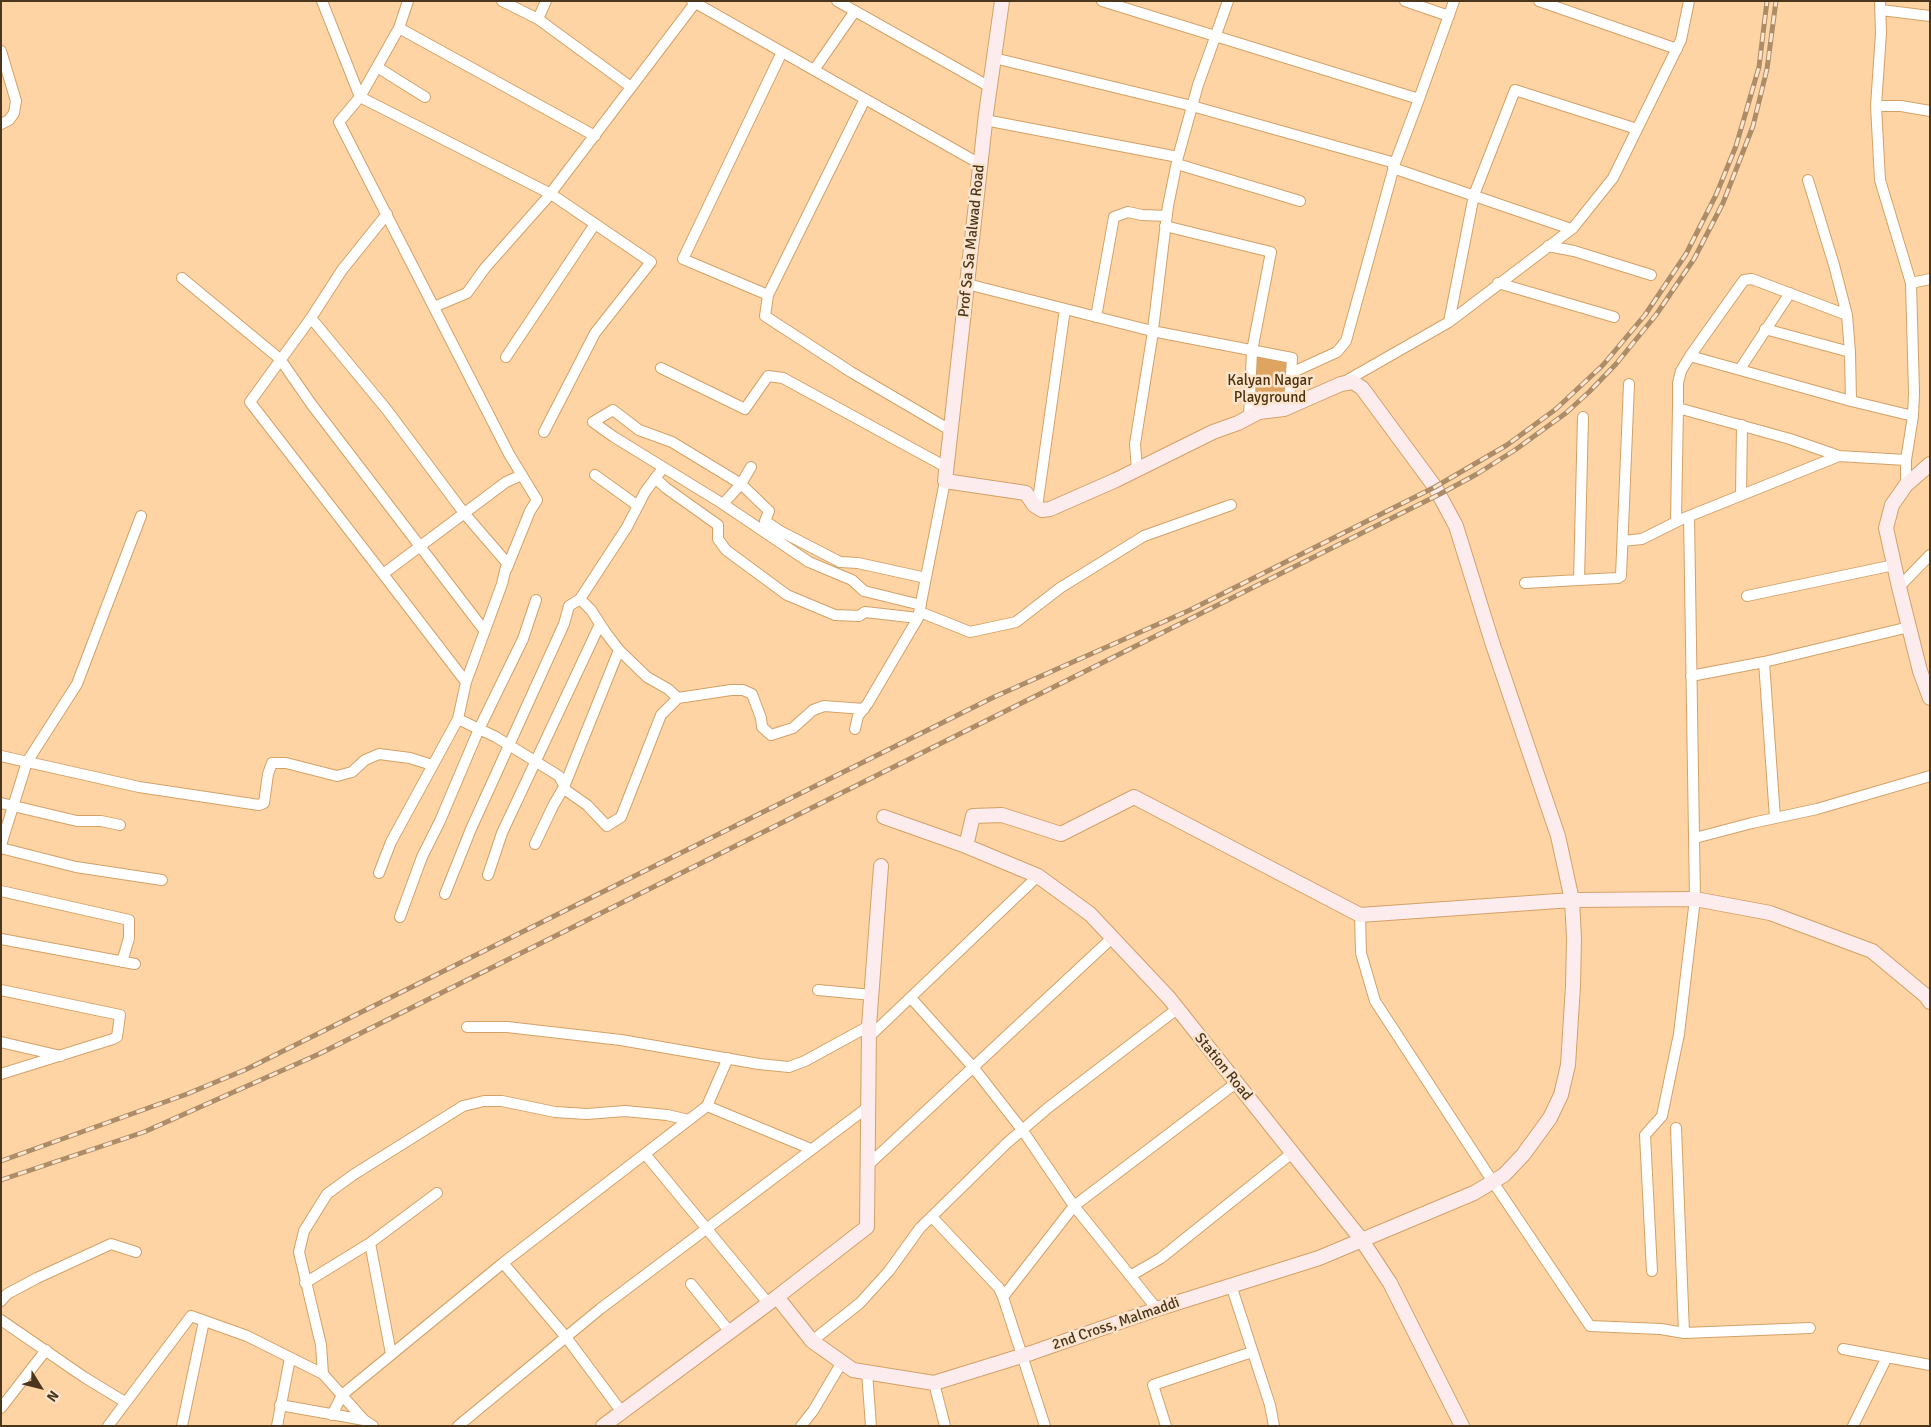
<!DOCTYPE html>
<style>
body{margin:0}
#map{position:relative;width:1931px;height:1427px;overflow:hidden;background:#fed4a5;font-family:Signika,sans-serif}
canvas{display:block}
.frame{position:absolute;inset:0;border:2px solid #4a351d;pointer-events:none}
.north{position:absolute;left:15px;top:1362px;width:50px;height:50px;-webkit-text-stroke:4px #fbe5ce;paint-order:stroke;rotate:126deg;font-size:14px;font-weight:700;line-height:20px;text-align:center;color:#4a351d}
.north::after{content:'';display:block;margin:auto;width:18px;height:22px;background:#4a351d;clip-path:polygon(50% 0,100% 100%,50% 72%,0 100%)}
</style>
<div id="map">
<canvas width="1931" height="1427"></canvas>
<div class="frame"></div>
<div class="north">N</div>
</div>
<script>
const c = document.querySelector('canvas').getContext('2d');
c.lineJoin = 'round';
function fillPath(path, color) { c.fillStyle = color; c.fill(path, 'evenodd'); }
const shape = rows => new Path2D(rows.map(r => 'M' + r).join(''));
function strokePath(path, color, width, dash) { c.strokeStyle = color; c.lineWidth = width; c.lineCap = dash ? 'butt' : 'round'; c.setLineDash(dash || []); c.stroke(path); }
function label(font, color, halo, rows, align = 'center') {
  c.font = font + ' Signika,sans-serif'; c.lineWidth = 5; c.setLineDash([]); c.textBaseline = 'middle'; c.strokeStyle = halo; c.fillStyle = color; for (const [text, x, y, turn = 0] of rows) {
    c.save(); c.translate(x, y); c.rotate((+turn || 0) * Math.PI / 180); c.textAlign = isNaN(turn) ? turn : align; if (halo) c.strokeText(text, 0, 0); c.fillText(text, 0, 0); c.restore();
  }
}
const green = shape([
 [1252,351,1292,358,1289,407,1249,417]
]);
const street = shape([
 [322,1,360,97,551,194,651,262,595,333,544,432],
 [408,1,399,28,360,97,339,122,509,454,537,500,530,511,507,568],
 [502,1,538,19,631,87],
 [692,1,980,164],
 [837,1,990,87],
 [1102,1,1419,99,1454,1],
 [1405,1,1449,16],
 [1539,1,1677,49],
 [1880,1,1881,33,1876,106,1880,180,1911,283,1914,393,1913,416,1906,460,1906,485],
 [1881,10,1930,16],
 [538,19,546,1],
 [399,28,595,136],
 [1,51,16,101,14,113,9,120,1,124],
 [782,52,683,259,768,295,865,99],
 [994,58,1192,106,1395,163],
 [377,67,425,97],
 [814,70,855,11],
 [1876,106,1901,106,1930,111],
 [985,120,1178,157],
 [1177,164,1300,201],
 [1393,168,1571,229],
 [1165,226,1271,252,1252,351,1249,417],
 [1548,246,1574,251,1651,275],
 [182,278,280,359,312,405,484,630],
 [1498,283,1614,317],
 [1911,283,1930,279],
 [967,284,1152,331,1292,358,1289,407],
 [768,295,765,316,851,372,950,430],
 [434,307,467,293,485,268,547,198,695,3],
 [1847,315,1850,352,1851,401],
 [1096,317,1114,217,1128,212,1142,215,1167,216],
 [311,318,387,410,464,513,507,563],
 [1449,322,1474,195,1515,90,1637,129],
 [1765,329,1850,352],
 [1690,356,1851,401,1913,416],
 [506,357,595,224],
 [661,368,745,409,768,376,783,378,946,467],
 [1740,369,1790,293],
 [1291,373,1337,352,1346,341,1395,163,1419,99],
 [1344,382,1449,322,1573,228,1613,178,1681,40,1689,1],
 [1678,408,1678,383,1681,371,1690,356,1744,280,1752,279,1847,315,1834,265,1808,180],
 [1583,417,1579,580,1618,578,1621,576,1629,384],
 [663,468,645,492,627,527,580,599,591,610,606,633,619,650,647,677,668,689,678,698,731,690,743,690,752,694,761,718,762,727,771,735,793,728,813,710,824,706,864,709],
 [1137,470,1135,444,1152,338,1168,206,1178,157,1198,85,1228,1],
 [595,475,638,506],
 [655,478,666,488,718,525,718,539,726,550,787,595,835,615,859,616,865,612,918,618],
 [1741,495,1742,425],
 [723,504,741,484,751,467],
 [1037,507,1065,309],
 [1676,522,1678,408,1790,439,1839,456,1906,460],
 [1623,541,1642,539,1682,519,1839,456],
 [383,574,250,402,311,318,342,270,387,214],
 [1525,583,1579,580],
 [1899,587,1930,555],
 [1747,596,1894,565],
 [921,605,864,591,852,580,809,562,723,504,614,437,593,422,613,410,639,430,672,442,741,484,769,511,765,521,780,531,840,562,858,563,926,578],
 [920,612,970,632,1016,622,1060,588,1144,536,1231,505],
 [1764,662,1775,818],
 [1691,676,1764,662,1909,627],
 [466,682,383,574,506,482,522,475],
 [458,719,496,737,559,776,567,791,587,805,607,826,621,817,661,715,678,698],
 [855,729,858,716,868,703,918,618,945,481],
 [1,756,139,787,259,805,264,803,268,774,272,763,286,763,337,776,352,772,365,760,379,754,410,758,432,765],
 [1,803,77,821,101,821,120,825],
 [1695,838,1752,823,1817,809,1930,776],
 [535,844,553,806,564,787,619,650],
 [1,845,27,762,77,684,141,516],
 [1,848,76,867,162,880],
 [379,873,391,842,458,719,466,682,502,584,507,563,507,565],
 [488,875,502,833,600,624],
 [1,891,129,920,129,938,122,962],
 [445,894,471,829,564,624,569,606,580,599],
 [1360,915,1361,953,1375,1001,1493,1182,1590,1326,1661,1329,1684,1333,1810,1328],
 [400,917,422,857,440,821,479,729,523,639,536,600],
 [1,939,135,964],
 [1,990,120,1015,117,1037,113,1039,1,1074],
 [818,990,872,995],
 [911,998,973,1067,1023,1131,1074,1206,1157,1309],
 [467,1027,507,1027,621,1040,759,1064,789,1067,805,1061,869,1026],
 [869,1037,1038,876],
 [1,1042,61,1056],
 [707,1106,811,1149],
 [1676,1128,1684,1333],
 [645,1154,768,1303],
 [867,1166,1112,938],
 [932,1217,999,1288,1003,1297,1045,1426],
 [370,1243,391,1354],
 [503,1263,566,1337,621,1411],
 [1652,1271,1645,1135,1662,1116,1679,1034,1695,899,1689,516],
 [1130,1276,1161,1258,1292,1153],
 [305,1283,370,1243,437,1193],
 [691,1284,730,1332],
 [1231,1285,1270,1405,1274,1426],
 [1003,1297,1074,1206,1236,1083],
 [1,1301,7,1294,37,1278,111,1244,136,1252],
 [1,1320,84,1377,125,1402],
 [812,1341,860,1303,889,1271,920,1228,1007,1143,1049,1107,1177,1009],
 [1843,1349,1930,1365],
 [867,1372,871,1426],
 [323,1374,321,1345,299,1252,304,1231,327,1194,353,1175,463,1106,484,1101,502,1101,555,1112,587,1114,625,1111,667,1115,689,1120],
 [934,1383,945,1426],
 [280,1405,364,1420,373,1426],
 [1,1408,46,1350],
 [332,1415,342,1395,503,1263,707,1106,728,1058],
 [108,1426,191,1316,247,1336,323,1374,364,1420],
 [182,1426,204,1321],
 [277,1426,290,1358],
 [458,1426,600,1309,868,1107],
 [801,1426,813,1411,842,1362],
 [1166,1426,1153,1385,1252,1352],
 [1853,1426,1887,1357]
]);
const secondary = shape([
 [1930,464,1906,485,1892,505,1886,528,1899,587,1920,671,1930,698],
 [884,817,966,846,1038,876,1090,914,1169,998,1361,1239,1390,1283,1462,1426],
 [966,846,973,816,1002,815,1061,834,1134,797,1360,915,1572,900,1695,899,1770,913,1872,951,1926,996,1930,1002],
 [777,1297,867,1227,869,1026,881,866],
 [603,1426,777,1297,812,1341,853,1370,934,1383,1031,1353,1157,1309,1319,1258,1474,1193,1504,1175,1523,1155,1550,1118,1561,1095,1568,1065,1573,986,1574,938,1572,900,1558,836,1492,642,1456,526,1435,487,1362,388,1353,382,1341,384,1284,409,1259,412,1238,423,1213,432,1116,480,1050,509,1042,510,1034,505,1026,493,945,481,986,114,1002,1]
]);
const rail = shape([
 [1,1161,187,1094,247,1069,994,697,1190,610,1435,487,1507,445,1556,409,1603,365,1645,315,1686,254,1716,195,1736,146,1759,67,1767,1],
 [1,1180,144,1132,319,1054,1440,494,1477,474,1515,450,1566,413,1590,391,1616,364,1656,315,1694,259,1723,203,1753,126,1767,69,1776,1]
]);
const streetNames = [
 ["Prof Sa Sa Malwad Road",972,241,-84],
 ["Station Road",1223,1067,51],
 ["2nd Cross, Malmaddi",1116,1324,-19]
];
const parkNames = [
 ["Kalyan Nagar",1270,381],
 ["Playground",1270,398]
];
fillPath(green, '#dfa560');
strokePath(street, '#d3a166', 12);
strokePath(secondary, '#d3a166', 16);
strokePath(street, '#fff', 10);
strokePath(secondary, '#fdecee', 14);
strokePath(rail, '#ad8c68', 5);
strokePath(rail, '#fbe5ce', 3, [9]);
label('15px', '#4a351d', '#fbe5ce', streetNames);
label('15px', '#4e310a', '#fbe5ce', parkNames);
</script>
